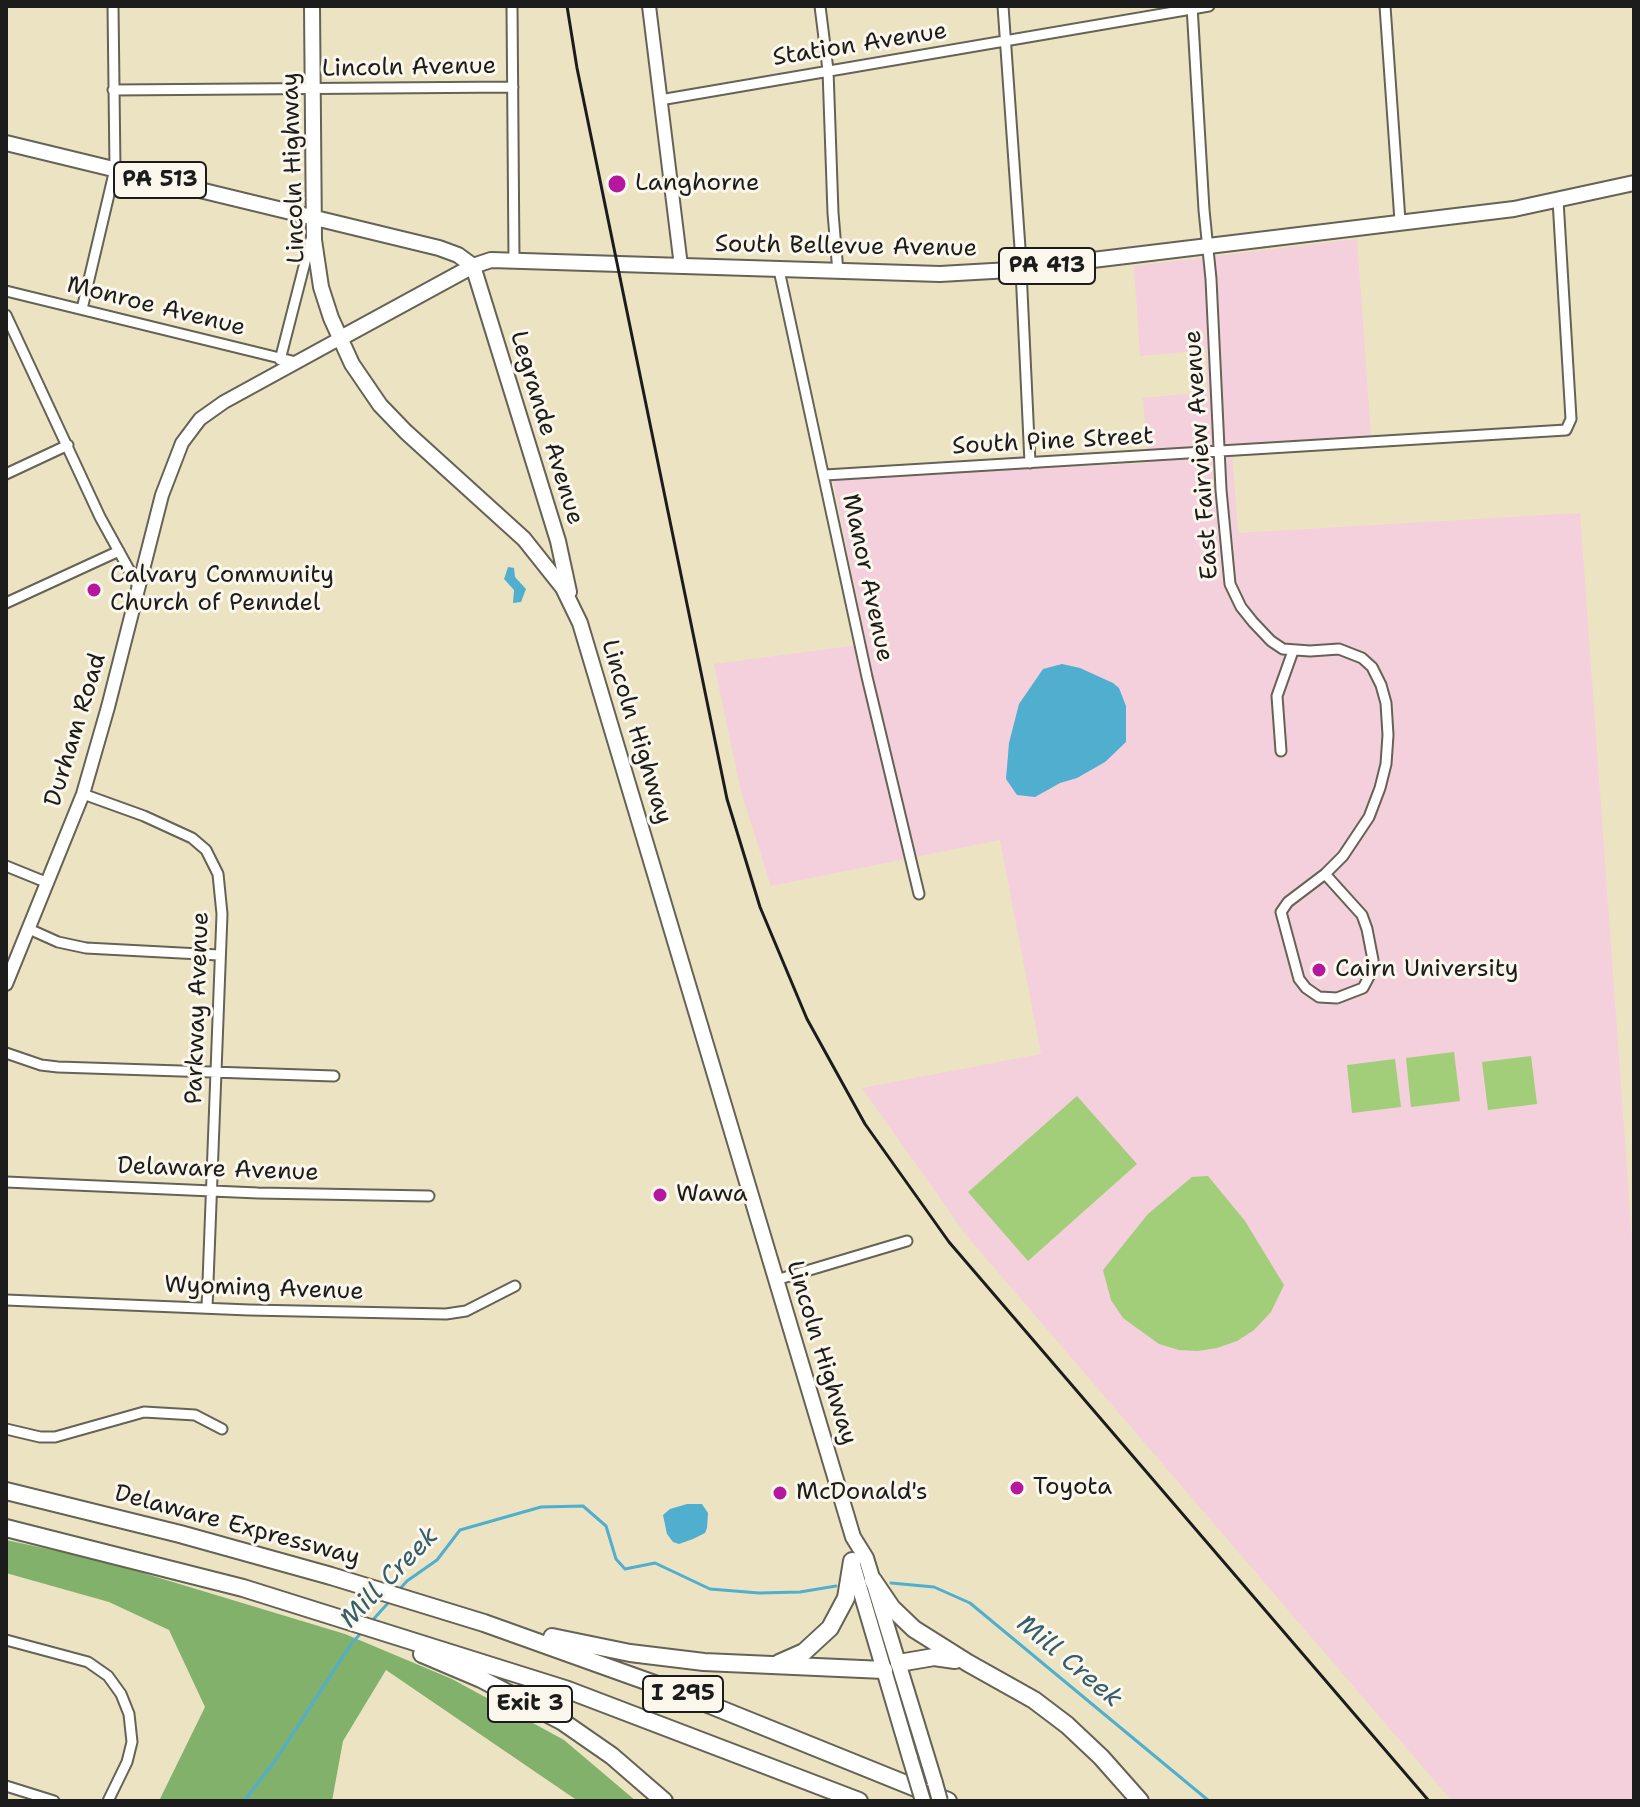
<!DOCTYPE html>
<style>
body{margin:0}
#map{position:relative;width:1640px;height:1807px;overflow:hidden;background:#ece3c3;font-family:"Shantell Sans",sans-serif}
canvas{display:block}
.frame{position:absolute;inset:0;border:8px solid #1c1c1c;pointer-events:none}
</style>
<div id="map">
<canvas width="1640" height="1807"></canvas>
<div class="frame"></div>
</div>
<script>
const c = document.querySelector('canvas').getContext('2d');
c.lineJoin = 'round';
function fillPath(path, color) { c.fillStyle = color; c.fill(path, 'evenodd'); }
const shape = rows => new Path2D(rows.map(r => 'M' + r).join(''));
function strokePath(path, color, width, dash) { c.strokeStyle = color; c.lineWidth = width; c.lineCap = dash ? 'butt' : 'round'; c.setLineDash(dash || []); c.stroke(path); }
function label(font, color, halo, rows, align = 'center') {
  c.font = font + ' "Shantell Sans",sans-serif'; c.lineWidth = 6; c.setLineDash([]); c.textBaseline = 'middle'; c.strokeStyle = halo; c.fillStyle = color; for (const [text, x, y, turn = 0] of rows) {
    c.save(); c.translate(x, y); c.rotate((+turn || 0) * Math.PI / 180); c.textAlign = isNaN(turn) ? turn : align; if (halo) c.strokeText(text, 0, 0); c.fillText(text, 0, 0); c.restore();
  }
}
const built = shape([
 [1357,239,1371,437,1232,452,1238,533,1580,513,1634,1268,1634,1801,1452,1801,966,1235,862,1088,1041,1054,1000,840,771,886,741,791,714,664,866,644,833,479,1148,463,1143,398,1207,392,1206,350,1140,356,1134,266]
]);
const green = shape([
 [1454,1052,1460,1101,1411,1107,1406,1058],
 [1531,1056,1537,1104,1488,1110,1482,1062],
 [1395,1059,1401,1107,1352,1113,1347,1065],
 [1077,1096,1137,1164,1028,1261,968,1192],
 [1208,1176,1245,1221,1284,1285,1271,1312,1254,1330,1237,1341,1217,1348,1198,1351,1179,1350,1159,1344,1123,1318,1111,1300,1103,1270,1148,1214,1192,1177]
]);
const forest = shape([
 [6,1540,100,1560,345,1634,452,1679,564,1740,636,1801,578,1801,386,1670,343,1741,332,1801,159,1801,205,1707,169,1630,109,1602,6,1573]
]);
const water = shape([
 [508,567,514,568,515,577,526,589,521,602,513,603,514,590,504,579],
 [1062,664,1080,668,1113,683,1119,688,1126,706,1126,742,1105,762,1077,778,1060,783,1035,797,1017,795,1006,779,1009,743,1019,704,1043,669],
 [687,1504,702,1504,708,1513,707,1528,705,1533,693,1539,679,1544,673,1542,667,1534,663,1515,670,1509]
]);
const stream = shape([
 [891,1583,934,1587,970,1603,1209,1801],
 [399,1590,407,1581,437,1560,460,1530,541,1507,583,1506,606,1526,616,1559,625,1569,655,1563,710,1589,759,1593,800,1592,836,1586],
 [370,1623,389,1602],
 [244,1801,275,1761,351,1644,362,1632]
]);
const street = shape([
 [512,6,514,260],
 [820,6,828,70,833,213,838,272],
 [1003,6,1020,248,1030,463],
 [1192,6,1204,210,1211,279,1221,490,1230,584,1241,607,1253,622,1271,641,1283,649,1310,651,1339,649,1362,658,1372,667,1381,685,1386,703,1388,735,1386,764,1380,788,1369,817,1343,856,1325,874,1288,902,1281,912,1299,979,1306,988,1319,997,1337,998,1363,988,1372,971,1373,960,1367,929,1362,915,1325,874],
 [1385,6,1400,221],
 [113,90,513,87],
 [660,100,1209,6],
 [779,270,867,677,919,894],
 [6,291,296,362],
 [82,309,115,169,113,6],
 [6,315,100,517,138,586],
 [280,360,311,239],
 [6,474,68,445],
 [825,475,1566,430,1571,419,1558,200],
 [6,603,119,551],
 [1281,751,1277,696,1293,651],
 [83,794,144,816,192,838,206,850,218,874,222,914,207,1308],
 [6,866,48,883],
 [29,929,58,942,86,948,219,955],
 [6,1053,41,1065,58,1067,334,1076],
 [6,1182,258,1193,429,1196],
 [776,1280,907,1241],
 [6,1300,249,1310,446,1314,466,1311,515,1286],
 [6,1429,40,1437,55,1437,144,1412,195,1415,222,1429],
 [6,1640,88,1662,108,1676,121,1694,129,1714,132,1742,127,1762,108,1801],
 [6,1786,54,1801]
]);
const secondary = shape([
 [649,6,681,266],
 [6,984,83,794,108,707,162,495,182,443,200,419,224,402,339,339]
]);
const primary = shape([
 [312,6,314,240,321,287,331,318,352,364,380,405,406,432,524,539,563,588,580,623,853,1537,866,1558,935,1783],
 [6,143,439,248,458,255,473,266],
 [473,266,558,541,569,592],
 [339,339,473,266,491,260,940,274,1010,270,1514,209,1634,183],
 [852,1562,910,1758]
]);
const highway = shape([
 [6,1491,180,1534,331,1576,484,1623,688,1696,948,1801],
 [6,1528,243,1588,568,1690,859,1801],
 [873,1580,892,1608,914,1629,968,1663,1034,1700,1067,1725,1101,1757,1140,1801],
 [552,1637,630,1653,704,1662,884,1670],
 [422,1654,481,1679,563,1722,612,1756,664,1801],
 [779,1663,804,1652,830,1628,846,1598,852,1561],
 [899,1663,934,1657,955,1660]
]);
const rail = shape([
 [567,6,577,68,727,799,760,907,807,1019,865,1124,949,1242,1429,1801]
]);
const primaryBridge = shape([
 [910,1758,923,1801],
 [935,1783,940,1801]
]);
const markers = [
 [617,184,10,"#b5179e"],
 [94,590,8,"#b5179e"],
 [1319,970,8,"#b5179e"],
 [660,1195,8,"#b5179e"],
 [1017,1488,8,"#b5179e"],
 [780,1493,8,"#b5179e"]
];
const shields = [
 [160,180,92],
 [1047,266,96],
 [683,1694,80],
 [530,1704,84]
];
const shieldNames = [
 ["PA 513",160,180],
 ["PA 413",1047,266],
 ["I 295",683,1694],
 ["Exit 3",530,1704]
];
const streetNames = [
 ["Station Avenue",860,45,-9],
 ["Lincoln Avenue",409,68,-1],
 ["Lincoln Highway",294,168,-92],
 ["South Bellevue Avenue",846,247,1],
 ["Monroe Avenue",156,307,14],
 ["Legrande Avenue",546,428,73],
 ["South Pine Street",1053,442,-3],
 ["East Fairview Avenue",1202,455,-94],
 ["Manor Avenue",867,578,78],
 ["Durham Road",76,730,-73],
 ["Lincoln Highway",636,732,73],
 ["Parkway Avenue",198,1008,-88],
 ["Delaware Avenue",218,1170,2],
 ["Wyoming Avenue",264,1289,2],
 ["Lincoln Highway",821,1353,73],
 ["Delaware Expressway",237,1526,15]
];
const poiNames = [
 ["Langhorne",635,184],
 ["Calvary Community",110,576],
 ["Church of Penndel",110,604],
 ["Cairn University",1335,970],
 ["Wawa",676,1195],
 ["Toyota",1033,1488],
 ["McDonald's",796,1493]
];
const waterNames = [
 ["Mill Creek",390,1578,-46],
 ["Mill Creek",1069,1662,40]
];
fillPath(built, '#f4cfdc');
fillPath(green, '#a2ce7a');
fillPath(forest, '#81b16a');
fillPath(water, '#50aece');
strokePath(stream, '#50aece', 3);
strokePath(street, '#656256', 13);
strokePath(secondary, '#656256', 16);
strokePath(primary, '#656256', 18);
strokePath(highway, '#656256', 20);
strokePath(street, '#fff', 9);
strokePath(secondary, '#fff', 12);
strokePath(primary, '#fff', 14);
strokePath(highway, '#fff', 16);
strokePath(rail, '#1c1c1c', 3);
strokePath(primaryBridge, '#656256', 18, []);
strokePath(primaryBridge, '#fff', 14);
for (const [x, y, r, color] of markers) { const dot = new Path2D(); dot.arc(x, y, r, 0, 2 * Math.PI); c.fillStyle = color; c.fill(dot); strokePath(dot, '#fbf7ec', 3); }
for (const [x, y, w] of shields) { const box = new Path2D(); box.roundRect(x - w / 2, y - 18, w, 36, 6); c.fillStyle = '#fbf7ec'; c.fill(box); strokePath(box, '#1c1c1c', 2); }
label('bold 22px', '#1c1c1c', null, shieldNames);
label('24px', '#1c1c1c', '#fbf7ec', streetNames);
label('24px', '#1c1c1c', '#fbf7ec', poiNames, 'left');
label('italic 26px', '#335e6c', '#fbf7ec', waterNames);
</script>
